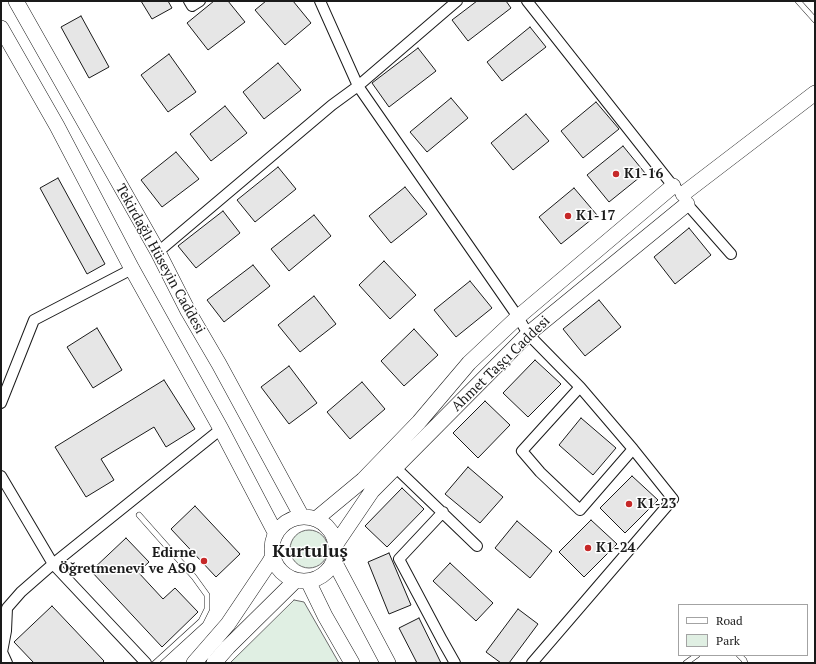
<!DOCTYPE html>
<meta charset="utf-8">
<style>
body{margin:0}
#map{position:relative;width:816px;height:664px;overflow:hidden;background:#fff;font-family:"PT Serif",serif}
canvas{display:block}
.frame{position:absolute;inset:0;border:2px solid #1a1a1a;pointer-events:none}
.legend{position:absolute;left:678px;top:604px;width:130px;height:52px;box-sizing:border-box;background:#fff;border:1px solid #a3a3a3;margin:0;padding:5px 7px;list-style:none;font-size:12px;color:#1a1a1a}
.legend li{display:flex;align-items:center;gap:8px;height:20px}
.legend b{width:20px;border:1px solid #a3a3a3}
</style>
<div id="map">
<canvas width="816" height="664"></canvas>
<div class="frame"></div>
<ul class="legend">
<li><b style="height:5px;background:#fff"></b>Road</li>
<li><b style="height:11px;background:#e0efe3"></b>Park</li>
</ul>
</div>
<script>
const c = document.querySelector('canvas').getContext('2d');
c.lineJoin = 'round';
function fillPath(path, color) { c.fillStyle = color; c.fill(path, 'evenodd'); }
const shape = rows => new Path2D(rows.map(r => 'M' + r).join(''));
function strokePath(path, color, width, dash) { c.strokeStyle = color; c.lineWidth = width; c.lineCap = dash ? 'butt' : 'round'; c.setLineDash(dash || []); c.stroke(path); }
function label(font, color, halo, rows, align = 'center') {
  c.font = font + ' "PT Serif",serif'; c.lineWidth = 3; c.setLineDash([]); c.textBaseline = 'middle'; c.strokeStyle = halo; c.fillStyle = color; for (const [text, x, y, turn = 0] of rows) {
    c.save(); c.translate(x, y); c.rotate((+turn || 0) * Math.PI / 180); c.textAlign = isNaN(turn) ? turn : align; if (halo) c.strokeText(text, 0, 0); c.fillText(text, 0, 0); c.restore();
  }
}
const green = shape([
 '290 549a19 19 0 1 1 38 0a19 19 0 1 1-38 0Z',
 [294,600,304,602,339,663,230,663,294,600]
]);
const building = shape([
 [141,1,168,1,172,8,152,19,141,1],
 [214,1,228,1,245,22,208,50,187,23,214,1],
 [266,1,293,1,311,23,285,45,255,10,266,1],
 [477,1,506,1,511,8,468,41,452,20,477,1],
 [81,16,109,67,89,78,61,27,81,16],
 [530,27,546,47,502,81,487,62,530,27],
 [418,48,436,71,389,107,372,83,418,48],
 [169,54,196,92,168,112,141,75,169,54],
 [278,63,301,90,264,119,243,92,278,63],
 [451,98,468,118,427,152,410,132,451,98],
 [596,102,619,129,583,158,561,131,596,102],
 [225,106,247,133,211,161,190,134,225,106],
 [526,114,549,141,513,170,491,143,526,114],
 [623,146,645,173,609,202,587,175,623,146],
 [176,152,199,179,162,207,141,180,176,152],
 [278,167,296,189,255,222,237,200,278,167],
 [58,178,105,264,87,274,40,188,58,178],
 [405,187,427,214,391,243,369,216,405,187],
 [574,188,597,215,561,244,539,217,574,188],
 [223,211,240,233,196,268,178,246,223,211],
 [314,215,331,236,289,271,271,249,314,215],
 [689,228,711,255,675,284,654,257,689,228],
 [384,261,416,295,390,319,359,285,384,261],
 [253,265,270,286,224,322,207,300,253,265],
 [470,281,492,308,456,337,434,310,470,281],
 [314,296,336,324,300,352,278,325,314,296],
 [599,300,621,327,585,356,563,329,599,300],
 [97,328,122,370,93,388,67,347,97,328],
 [414,329,438,355,404,386,381,361,414,329],
 [535,360,561,384,528,417,503,393,535,360],
 [289,366,317,403,289,424,261,387,289,366],
 [164,380,195,429,166,447,154,427,101,459,114,480,86,497,55,447,164,380],
 [362,382,385,409,350,439,327,412,362,382],
 [485,401,510,425,478,458,453,433,485,401],
 [581,418,616,448,593,475,559,445,581,418],
 [468,467,503,497,480,523,445,494,468,467],
 [632,476,658,500,625,533,600,508,632,476],
 [402,488,424,509,387,547,365,526,402,488],
 [195,506,240,554,216,577,171,529,195,506],
 [591,520,617,544,584,577,559,552,591,520],
 [517,521,552,551,530,578,495,548,517,521],
 [126,538,149,562,138,572,163,599,175,588,198,612,162,647,91,571,126,538],
 [389,553,411,605,389,614,368,562,389,553],
 [450,563,493,603,476,621,433,581,450,563],
 [52,606,104,661,102,663,34,663,14,642,52,606],
 [518,609,538,624,509,663,501,663,486,652,518,609],
 [419,618,441,663,417,663,399,628,419,618]
]);
const lane = shape([
 [798,1,815,20],
 [139,515,194,577,207,595,207,609,201,621,155,663],
 [739,655,744,660,745,663],
 [686,663,697,655]
]);
const street = shape([
 [189,1,192,6,200,1],
 [320,1,358,86,518,317,528,334,580,387,633,449,673,499,532,663],
 [527,1,673,186,683,194,687,204,731,254],
 [158,252,332,105,358,86,457,1],
 [580,387,522,451,540,472,580,510,633,449],
 [1,403,34,320,132,269],
 [395,467,477,546],
 [1,476,53,564,221,429],
 [443,512,399,559,442,640,455,663],
 [7,663,2,652,6,631,7,608,21,592,53,564,146,663]
]);
const secondary = shape([
 [16,1,158,252,188,311,219,364,302,517],
 [1,28,57,126,132,269,221,429,276,534],
 [683,194,815,93],
 '272 549a32 32 0 1 1 64 0a32 32 0 1 1-64 0Z',
 [316,519,363,480,419,422,469,363,518,317,673,186],
 [336,544,372,491,528,334,687,204],
 [334,561,388,663],
 [308,581,325,616,352,663],
 [194,663,228,624,269,563,273,556],
 [214,663,228,647,296,580]
]);
const markers = [
 [616,174,4,"#c62828"],
 [568,216,4,"#c62828"],
 [629,504,4,"#c62828"],
 [588,548,4,"#c62828"],
 [204,561,4,"#c62828"]
];
const poiNames = [
 ["K1-16",624,174],
 ["K1-17",576,216],
 ["K1-23",637,504],
 ["K1-24",596,548],
 ["Edirne",196,553,"right"],
 ["Öğretmenevi ve ASO",196,569,"right"]
];
const streetNames = [
 ["Tekirdağlı Hüseyin Caddesi",160,259,61],
 ["Ahmet Taşçı Caddesi",501,364,-44]
];
const districtNames = [
 ["Kurtuluş",310,552]
];
fillPath(green, '#e0efe3');
strokePath(green, '#6a6a6a', 1);
fillPath(building, '#e6e6e6');
strokePath(building, '#1a1a1a', 1);
strokePath(lane, '#1a1a1a', 6);
strokePath(street, '#1a1a1a', 12);
strokePath(secondary, '#1a1a1a', 16);
strokePath(lane, '#fff', 5);
strokePath(street, '#fff', 10);
strokePath(secondary, '#fff', 15);
for (const [x, y, r, color] of markers) { const dot = new Path2D(); dot.arc(x, y, r, 0, 2 * Math.PI); c.fillStyle = color; c.fill(dot); strokePath(dot, '#fff', 1.5); }
label('bold 14px', '#1a1a1a', '#fff', poiNames, 'left');
label('14px', '#1a1a1a', '#fff', streetNames);
label('bold 18px', '#1a1a1a', '#fff', districtNames);
</script>
